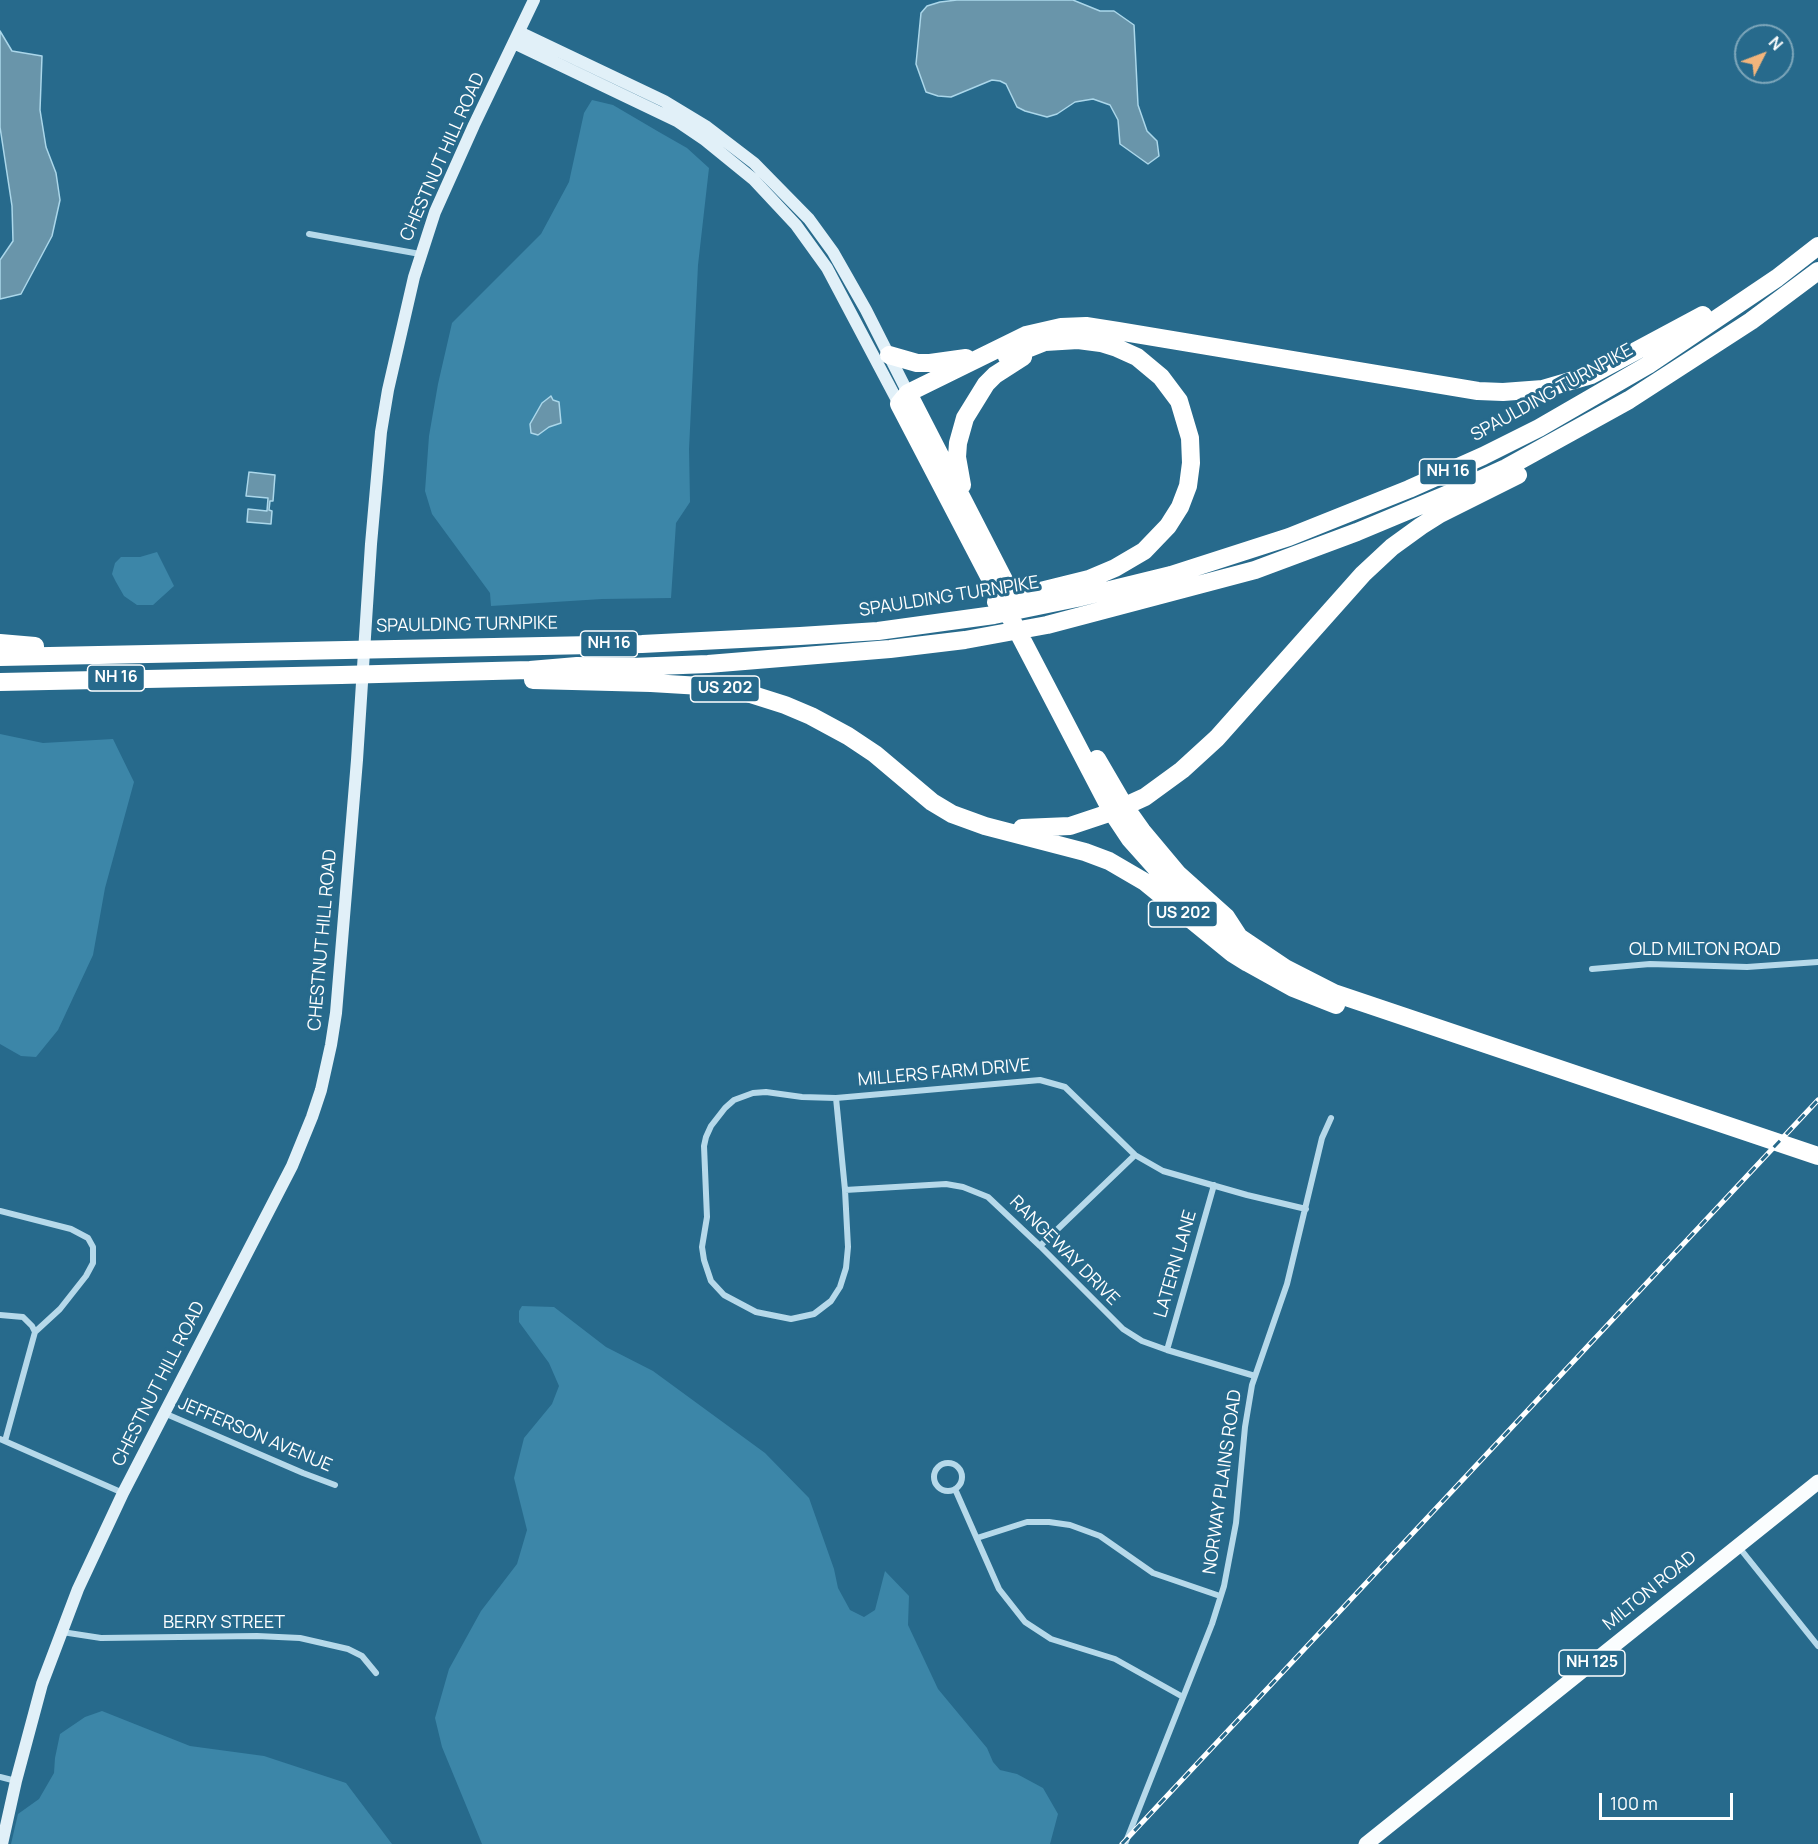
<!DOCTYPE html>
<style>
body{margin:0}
#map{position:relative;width:1818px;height:1844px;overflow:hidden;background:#276a8c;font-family:Manrope,sans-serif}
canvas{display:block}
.north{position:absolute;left:1734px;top:24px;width:60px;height:60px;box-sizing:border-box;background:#276a8c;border:2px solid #7da6ba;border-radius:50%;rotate:48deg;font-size:16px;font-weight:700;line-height:24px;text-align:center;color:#fff}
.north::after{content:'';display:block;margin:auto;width:21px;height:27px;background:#f2b57c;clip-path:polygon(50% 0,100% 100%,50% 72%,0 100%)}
.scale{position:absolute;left:1599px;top:1793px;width:134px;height:27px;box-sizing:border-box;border:3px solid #fff;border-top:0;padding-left:8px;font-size:18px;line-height:21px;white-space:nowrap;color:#fff;-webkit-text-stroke:4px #276a8c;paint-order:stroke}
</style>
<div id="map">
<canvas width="1818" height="1844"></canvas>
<div class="north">N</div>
<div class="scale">100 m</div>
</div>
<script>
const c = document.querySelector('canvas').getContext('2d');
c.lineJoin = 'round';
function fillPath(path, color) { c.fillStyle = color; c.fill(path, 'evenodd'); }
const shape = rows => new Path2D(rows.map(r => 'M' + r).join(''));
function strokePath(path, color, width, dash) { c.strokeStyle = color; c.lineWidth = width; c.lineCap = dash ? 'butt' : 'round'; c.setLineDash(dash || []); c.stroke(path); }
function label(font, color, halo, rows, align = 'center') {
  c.font = font + ' Manrope,sans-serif'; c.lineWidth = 6; c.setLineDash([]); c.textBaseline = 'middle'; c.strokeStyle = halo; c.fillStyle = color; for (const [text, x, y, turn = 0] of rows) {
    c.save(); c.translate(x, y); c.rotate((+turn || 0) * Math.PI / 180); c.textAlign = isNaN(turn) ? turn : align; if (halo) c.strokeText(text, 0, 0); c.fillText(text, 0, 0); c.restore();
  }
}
const green = shape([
 [592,100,613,105,659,132,687,148,709,168,698,265,689,449,690,502,676,523,671,598,602,599,491,606,490,593,432,514,425,491,429,436,438,384,452,323,541,234,569,182,584,113],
 [157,552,174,586,153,605,137,605,124,596,116,582,112,574,115,563,121,557,140,557],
 [0,734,43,743,113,739,134,782,105,888,93,955,58,1030,36,1057,21,1056,0,1044],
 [522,1306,554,1307,606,1347,653,1371,765,1453,809,1498,834,1569,838,1588,850,1610,864,1617,875,1610,885,1571,909,1596,908,1625,938,1689,987,1748,993,1762,1000,1770,1017,1774,1043,1788,1058,1814,1050,1844,482,1844,442,1747,435,1718,449,1669,481,1611,517,1564,527,1530,514,1478,524,1438,552,1404,559,1386,549,1363,519,1322,519,1311],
 [102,1711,190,1746,264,1756,346,1783,392,1844,11,1844,18,1814,39,1799,54,1773,55,1758,60,1734,85,1717]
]);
const water = shape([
 [957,0,1073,0,1100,11,1114,11,1134,25,1138,105,1147,131,1157,141,1159,156,1148,164,1120,144,1118,120,1110,105,1093,99,1075,102,1057,114,1047,117,1025,111,1017,107,1006,84,1000,81,992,80,951,97,938,96,926,92,916,64,921,13,927,6,940,2,957,0],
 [0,31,12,51,42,56,40,110,46,147,56,173,60,200,52,236,21,294,0,299,0,260,13,241,12,206,0,127,0,31],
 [551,396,553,400,559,402,561,423,549,427,538,435,531,433,530,424,542,403,551,396],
 [249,472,275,475,273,501,270,501,269,510,272,511,271,524,247,522,248,509,267,511,268,498,246,496,249,472]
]);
const street = shape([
 [309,234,420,254],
 [1592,969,1650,964,1747,967,1818,962],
 [836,1098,845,1190,848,1247,846,1268,840,1287,831,1301,814,1314,791,1319,756,1312,724,1295,711,1281,704,1260,702,1247,707,1217,704,1146,706,1137,711,1126,725,1108,734,1100,753,1093,766,1092,802,1097,836,1098,1040,1080,1065,1087,1135,1155,1163,1171,1247,1195,1306,1209],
 [845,1190,946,1184,963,1187,988,1197,1040,1246,1123,1329,1142,1341,1167,1350,1255,1376],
 [0,1211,71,1229,88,1238,93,1247,93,1263,86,1276,60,1309,35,1332],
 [1040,1246,1135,1155],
 [0,1315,23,1317,32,1326,35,1332],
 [1167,1350,1214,1185],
 [164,1413,303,1473,335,1485],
 [0,1439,123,1493],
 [5,1441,35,1332],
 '934 1477a14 14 0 1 1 28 0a14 14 0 1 1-28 0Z',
 [955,1489,999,1589,1025,1622,1051,1639,1115,1659,1183,1697],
 [977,1538,1027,1522,1049,1522,1070,1525,1100,1536,1153,1573,1220,1596],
 [1738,1546,1818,1646],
 [62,1632,101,1638,257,1636,300,1638,348,1649,362,1656,376,1673],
 [0,1777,16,1781],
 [1125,1844,1212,1624,1224,1586,1236,1523,1245,1427,1252,1385,1287,1284,1322,1138,1331,1118]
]);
const secondary = shape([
 [519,32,664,101,707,127,754,163,809,219,833,252,866,310,908,393],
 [514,43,677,121,705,140,753,179,796,225,827,268,899,404],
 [2,1844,16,1781,42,1684,78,1589,123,1493,292,1166,312,1117,321,1090,331,1045,336,1013,357,760,371,544,381,432,388,390,414,277,435,212,474,125,534,0]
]);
const primary = shape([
 [1366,1844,1818,1482]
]);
const highway = shape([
 [889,355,917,363,930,363,966,358],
 [908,393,1018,607],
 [899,404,1112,812,1130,839,1172,886,1216,928,1239,937,1285,968,1334,993,1818,1156],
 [899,404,908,393,1026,335,1061,327,1086,326,1118,331,1478,391,1503,392,1543,389,1591,375,1703,315],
 [962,485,957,457,958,443,965,418,986,384,995,375,1023,357],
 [996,602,1089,579,1115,568,1144,551,1168,526,1180,507,1188,486,1191,463,1190,438,1179,401,1161,377,1137,357,1117,348,1101,343,1078,340,1045,342,1007,357],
 [0,643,35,646],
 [0,657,642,644,800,636,878,631,994,615,1077,598,1171,575,1289,537,1409,489,1483,456,1539,428,1648,365,1777,278,1818,246],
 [533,680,651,683,718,687,744,692,785,705,811,716,848,736,875,754,932,802,952,814,985,826,1085,852,1109,861,1145,882,1232,953,1248,963,1293,988,1336,1005],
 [0,682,341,675,530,670,577,666,631,667,708,664,890,649,965,640,1047,625,1255,570,1357,532,1460,489,1506,468,1629,400,1751,321,1818,271],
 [1097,759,1125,807,1142,831,1178,874,1226,917,1239,937],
 [1022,828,1070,826,1112,812,1145,797,1182,770,1217,738,1363,574,1392,547,1421,526,1440,514,1518,475]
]);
const rail = shape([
 [1122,1844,1818,1100]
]);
const shields = [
 [1448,472,57],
 [609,644,57],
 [116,678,57],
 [725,689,69],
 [1183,914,69],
 [1592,1663,66]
];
const shieldNames = [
 ["NH 16",1448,472],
 ["NH 16",609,644],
 ["NH 16",116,678],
 ["US 202",725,689],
 ["US 202",1183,914],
 ["NH 125",1592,1663]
];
const streetNames = [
 ["CHESTNUT HILL ROAD",443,157,-66],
 ["SPAULDING TURNPIKE",1552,393,-29],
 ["SPAULDING TURNPIKE",949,597,-9],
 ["SPAULDING TURNPIKE",467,625,-1],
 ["CHESTNUT HILL ROAD",323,940,-85],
 ["OLD MILTON ROAD",1705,950],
 ["MILLERS FARM DRIVE",944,1073,-5],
 ["RANGEWAY DRIVE",1064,1251,45],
 ["LATERN LANE",1176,1264,-74],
 ["CHESTNUT HILL ROAD",159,1384,-63],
 ["JEFFERSON AVENUE",255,1435,23],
 ["NORWAY PLAINS ROAD",1223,1482,-82],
 ["MILTON ROAD",1650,1591,-39],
 ["BERRY STREET",224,1623]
];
fillPath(green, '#3c86a8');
fillPath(water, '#6995aa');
strokePath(water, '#abd7ea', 1.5);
strokePath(street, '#b6d9ea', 6);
strokePath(secondary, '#e1f0f8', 12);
strokePath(primary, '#fafdfe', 15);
strokePath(highway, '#fff', 18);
strokePath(rail, '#fff', 5);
strokePath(rail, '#276a8c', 3, [9]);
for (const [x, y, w] of shields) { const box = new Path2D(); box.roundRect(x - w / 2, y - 13, w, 26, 4.5); c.fillStyle = '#276a8c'; c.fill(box); strokePath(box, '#fff', 1.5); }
label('bold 16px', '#fff', null, shieldNames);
label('18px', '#fff', '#276a8c', streetNames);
</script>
